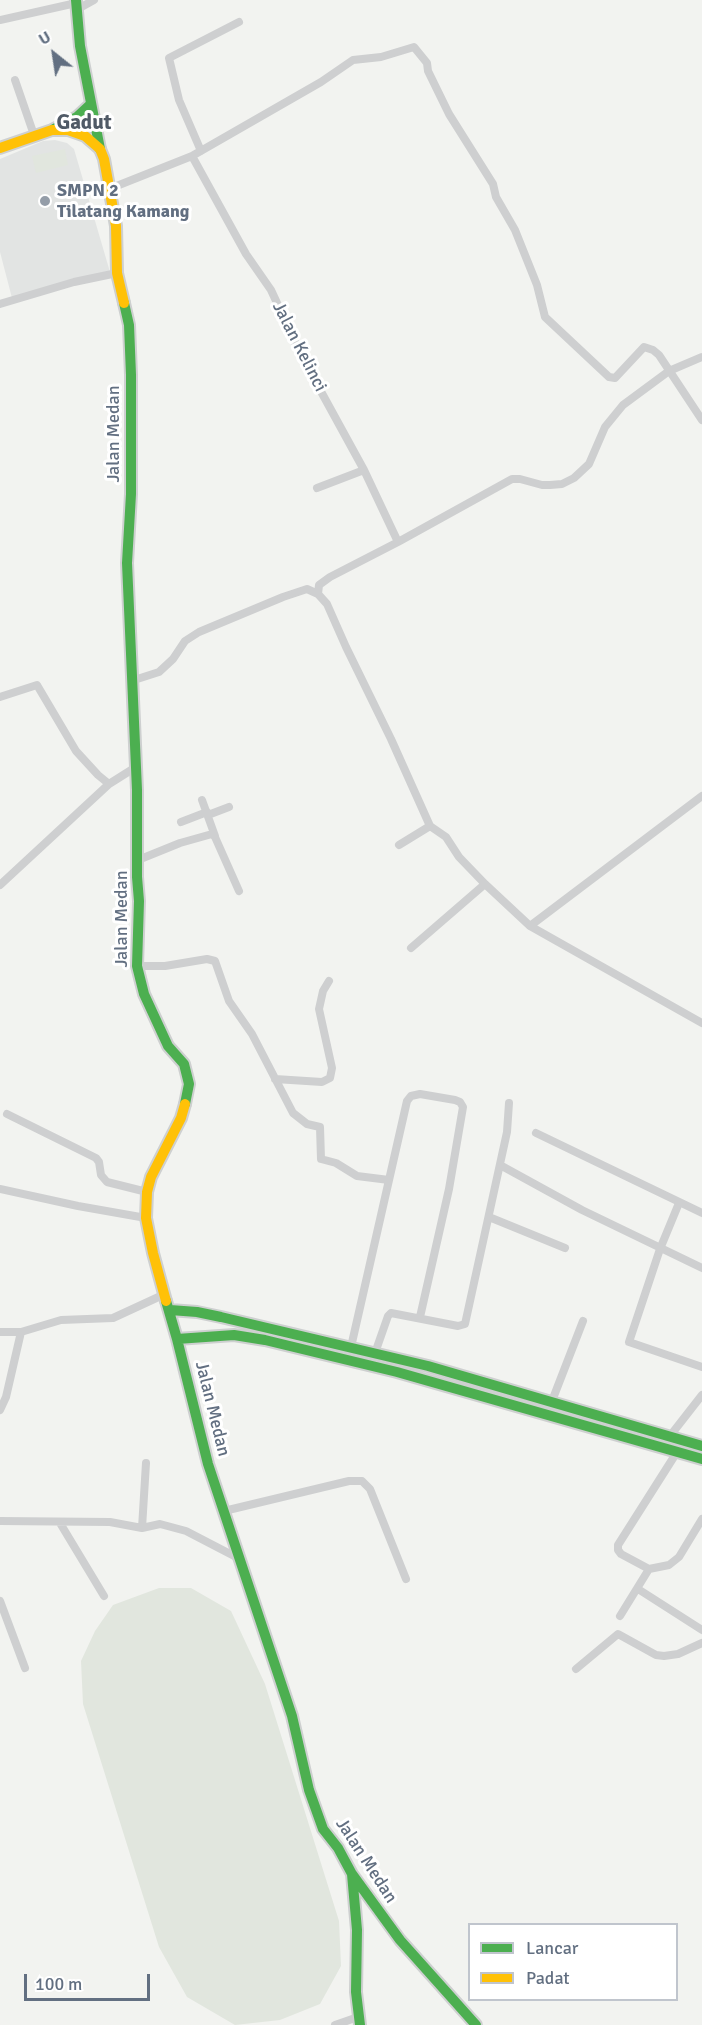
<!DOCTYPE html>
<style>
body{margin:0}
#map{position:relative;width:702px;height:2025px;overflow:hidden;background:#f2f3f0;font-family:Signika,sans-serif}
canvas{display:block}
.legend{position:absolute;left:468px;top:1923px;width:210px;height:78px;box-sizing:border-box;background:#fff;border:2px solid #c0c5cd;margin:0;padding:8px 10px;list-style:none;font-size:18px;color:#626f81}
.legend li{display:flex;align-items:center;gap:12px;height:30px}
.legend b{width:30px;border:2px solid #c0c5cd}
.north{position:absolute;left:24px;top:24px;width:60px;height:60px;-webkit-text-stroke:4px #fff;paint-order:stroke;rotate:330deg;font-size:16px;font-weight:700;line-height:24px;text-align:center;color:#626f81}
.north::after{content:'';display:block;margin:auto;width:21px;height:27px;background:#626f81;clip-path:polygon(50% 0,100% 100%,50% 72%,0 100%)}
.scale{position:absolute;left:24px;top:1974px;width:126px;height:27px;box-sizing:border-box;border:3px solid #626f81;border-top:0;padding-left:8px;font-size:18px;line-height:21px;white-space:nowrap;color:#626f81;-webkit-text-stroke:4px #fff;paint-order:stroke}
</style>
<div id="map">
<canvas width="702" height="2025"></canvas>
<ul class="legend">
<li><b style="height:8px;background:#4caf50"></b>Lancar</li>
<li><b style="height:8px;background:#ffc107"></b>Padat</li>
</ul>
<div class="north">U</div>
<div class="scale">100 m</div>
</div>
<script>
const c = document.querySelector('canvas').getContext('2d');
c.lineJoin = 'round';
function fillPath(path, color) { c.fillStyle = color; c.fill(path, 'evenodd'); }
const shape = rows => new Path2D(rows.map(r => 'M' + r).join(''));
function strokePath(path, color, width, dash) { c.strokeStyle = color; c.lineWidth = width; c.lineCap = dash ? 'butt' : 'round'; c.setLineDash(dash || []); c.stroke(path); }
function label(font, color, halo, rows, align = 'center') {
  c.font = font + ' Signika,sans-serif'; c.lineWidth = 6; c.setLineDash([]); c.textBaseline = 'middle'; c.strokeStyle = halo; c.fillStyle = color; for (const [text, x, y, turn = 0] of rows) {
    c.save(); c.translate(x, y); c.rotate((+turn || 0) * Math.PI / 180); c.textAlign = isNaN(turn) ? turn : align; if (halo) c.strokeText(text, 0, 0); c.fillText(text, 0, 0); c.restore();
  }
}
const built = shape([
 [55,140,67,143,74,149,110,272,12,298,0,252,0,159,43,141]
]);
const green = shape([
 [65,149,68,165,36,173,32,156],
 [159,1588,191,1588,231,1611,265,1684,339,1921,341,1966,320,2004,280,2020,235,2025,187,1997,159,1947,83,1704,81,1661,95,1631,113,1605]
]);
const street = shape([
 [76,10,94,0],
 [0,20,76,3],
 [15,80,34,135],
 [201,151,179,100,169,58,239,22],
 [192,156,246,254,271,290,301,355,364,470,398,542],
 [109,189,192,156,321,82,353,60,381,57,414,47,427,63,428,71,449,114,493,184,496,197,515,230,537,285,545,317,609,377,615,378,644,347,653,350,659,355,702,420],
 [0,304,74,282,117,273],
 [317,488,364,470],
 [318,594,319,585,330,577,398,542,512,479,520,479,542,485,550,485,562,484,574,478,589,464,605,427,623,405,669,371,702,357],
 [131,681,159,672,173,659,185,641,199,632,283,597,307,589,318,594,327,604,346,647,391,739,430,826,446,837,459,857,485,884,530,926,702,1023],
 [0,697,37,685,76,751,98,775,109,784],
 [202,800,215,836],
 [208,815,229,807],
 [181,822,207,812],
 [399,845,430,826],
 [138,860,180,843,212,834,215,837,239,891],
 [0,885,109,784,136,767],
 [530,926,702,796],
 [411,948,485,884],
 [137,966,165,966,207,959,215,961,229,1001,252,1034,293,1113,307,1124,320,1127,321,1159,336,1163,357,1176,389,1180],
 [275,1079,322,1082,330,1078,332,1068,319,1009,323,991,329,981],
 [7,1114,96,1158,99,1162,101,1175,107,1182,147,1192],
 [536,1133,702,1213],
 [500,1165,582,1210,702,1268],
 [0,1189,78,1206,146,1218],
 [679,1203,660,1249,629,1342,702,1367],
 [489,1217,565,1248],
 [0,1332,21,1332,61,1320,113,1318,165,1294],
 [351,1347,407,1101,411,1096,420,1094,455,1100,460,1102,463,1107,449,1189,420,1317],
 [375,1353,388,1316,391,1313,458,1326,465,1324,507,1132,509,1103],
 [552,1401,583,1321],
 [0,1410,6,1397,21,1332],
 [670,1436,702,1395],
 [677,1452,618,1545,618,1550,621,1554,649,1569,669,1565,679,1557,702,1519],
 [224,1511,349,1481,362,1481,370,1489,406,1579],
 [0,1521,110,1522,142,1528,160,1524,186,1531,238,1558],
 [60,1523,104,1596],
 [142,1528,146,1463],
 [638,1589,702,1630],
 [0,1601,25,1668],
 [620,1616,649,1569],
 [576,1669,618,1634,656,1655,664,1656,678,1654,702,1643],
 [335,2025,358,2017]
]);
const fast = shape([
 [76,0,80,46,100,149],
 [54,129,77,117,91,104],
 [124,303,129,325,131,375,131,494,127,563,137,790,137,877,139,901,137,966,144,994,168,1046,184,1064,189,1084,185,1104],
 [166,1301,177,1339,234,1335,265,1340,397,1372,702,1459],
 [170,1310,197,1312,221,1317,428,1366,702,1446],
 [177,1339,208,1464,292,1716,309,1790,323,1829,338,1848,352,1874,400,1940,476,2025],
 [352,1874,357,1930,356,1992,360,2025]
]);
const slow = shape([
 [0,148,52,130,68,130,85,136,100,149,104,159,116,226,117,273,124,303],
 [166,1301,153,1253,146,1218,147,1192,151,1177,181,1118,185,1104]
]);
const markers = [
 [45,201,6,"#949da8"]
];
const poiNames = [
 ["SMPN 2",57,191],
 ["Tilatang Kamang",57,212]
];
const streetNames = [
 ["Jalan Kelinci",299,347,63],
 ["Jalan Medan",114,434,-90],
 ["Jalan Medan",122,919,-90],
 ["Jalan Medan",212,1409,76],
 ["Jalan Medan",366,1861,57]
];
const quarterNames = [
 ["Gadut",84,123]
];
fillPath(built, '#e2e4e3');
fillPath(green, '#e1e6de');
strokePath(fast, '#ced0d0', 14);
strokePath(slow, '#ced0d0', 14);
strokePath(street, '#cecfd0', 8);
strokePath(fast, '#4caf50', 10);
strokePath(slow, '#ffc107', 10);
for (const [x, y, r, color] of markers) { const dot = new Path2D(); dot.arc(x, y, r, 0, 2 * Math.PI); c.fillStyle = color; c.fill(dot); strokePath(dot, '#fff', 2); }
label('bold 18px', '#626f81', '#fff', poiNames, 'left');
label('18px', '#626f81', '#fff', streetNames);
label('bold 21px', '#505a66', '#fff', quarterNames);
</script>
